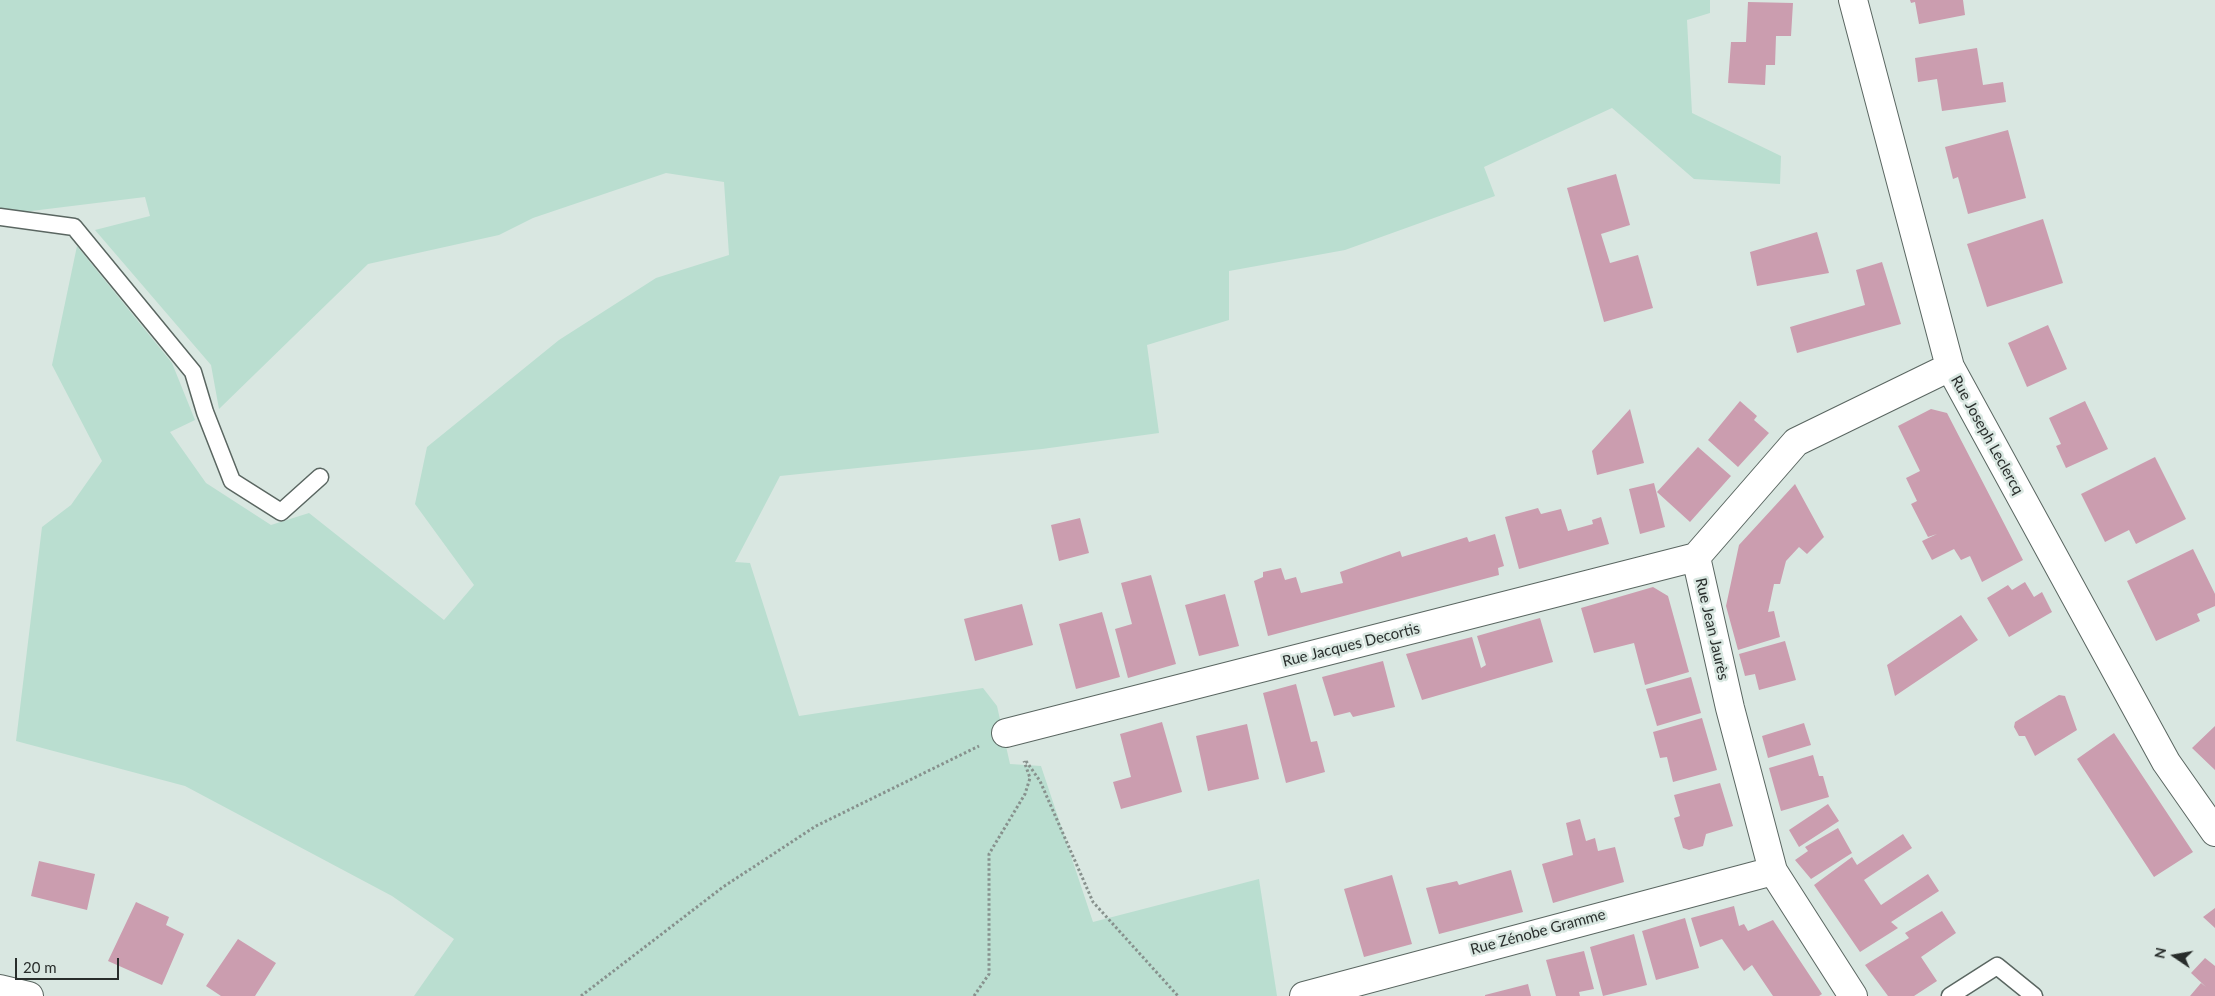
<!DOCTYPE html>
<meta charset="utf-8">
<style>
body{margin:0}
#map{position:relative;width:2215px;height:996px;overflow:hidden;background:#d9e7e1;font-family:Lato,sans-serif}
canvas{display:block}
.north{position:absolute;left:2150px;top:931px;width:50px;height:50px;-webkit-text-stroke:4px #d9e7e1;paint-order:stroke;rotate:282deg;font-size:14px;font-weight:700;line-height:20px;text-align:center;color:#282d2b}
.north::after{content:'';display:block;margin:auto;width:18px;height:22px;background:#282d2b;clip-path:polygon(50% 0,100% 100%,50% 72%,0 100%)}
.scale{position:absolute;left:15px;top:958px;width:104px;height:22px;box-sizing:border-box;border:2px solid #282d2b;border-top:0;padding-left:6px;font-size:15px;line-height:18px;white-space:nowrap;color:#282d2b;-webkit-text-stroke:4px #d9e7e1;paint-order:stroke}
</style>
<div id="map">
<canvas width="2215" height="996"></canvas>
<div class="north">N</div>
<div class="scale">20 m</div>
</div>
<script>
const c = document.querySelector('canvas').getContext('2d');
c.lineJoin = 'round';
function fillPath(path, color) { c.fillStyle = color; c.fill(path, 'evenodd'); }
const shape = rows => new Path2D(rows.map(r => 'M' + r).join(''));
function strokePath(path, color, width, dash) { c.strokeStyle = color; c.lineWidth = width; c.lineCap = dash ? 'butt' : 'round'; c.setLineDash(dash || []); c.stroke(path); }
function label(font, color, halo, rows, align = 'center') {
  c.font = font + ' Lato,sans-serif'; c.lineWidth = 5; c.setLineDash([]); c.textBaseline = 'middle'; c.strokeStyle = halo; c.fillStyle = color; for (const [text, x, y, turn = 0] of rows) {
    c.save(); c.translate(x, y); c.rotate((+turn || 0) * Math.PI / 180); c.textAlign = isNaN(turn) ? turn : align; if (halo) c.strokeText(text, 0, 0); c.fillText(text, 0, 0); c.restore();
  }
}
const green = shape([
 [0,0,1710,0,1710,13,1687,20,1692,113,1781,156,1780,184,1694,179,1612,108,1484,167,1495,196,1345,250,1229,271,1229,320,1147,345,1159,433,1042,449,780,476,735,562,750,563,799,716,983,688,997,706,1010,764,1041,766,1093,922,1259,879,1277,996,414,996,454,939,392,896,185,786,16,741,42,527,71,505,102,461,52,365,77,246,172,363,195,420,170,432,206,483,271,525,309,513,444,620,474,585,415,504,427,447,559,340,656,278,729,255,724,182,666,173,533,218,499,235,368,264,219,409,211,365,95,230,150,216,145,197,15,213,0,210]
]);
const building = shape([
 [1910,0,1963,0,1965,15,1919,24,1915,2,1911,3],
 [1748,2,1793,3,1791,36,1776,36,1775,65,1766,65,1765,85,1728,83,1731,42,1746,42],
 [1977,48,1983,85,2003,82,2006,102,1942,111,1937,79,1918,82,1915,58],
 [2008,130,2026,198,1968,214,1958,177,1953,179,1945,147],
 [1616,174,1630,225,1601,234,1610,263,1638,255,1653,308,1604,322,1567,188],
 [2043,219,2063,283,1987,307,1967,244],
 [1817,232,1829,273,1757,286,1750,252],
 [1882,262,1901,324,1797,353,1790,327,1865,305,1856,270],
 [2048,325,2067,369,2027,387,2008,343],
 [1740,401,1757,416,1754,420,1769,433,1738,467,1708,440],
 [2085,401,2108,449,2066,468,2056,446,2061,444,2049,418],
 [1630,409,1644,463,1597,475,1592,451],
 [1931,409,1947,413,2023,560,1982,582,1970,556,1961,560,1954,549,1932,560,1922,541,1937,534,1928,537,1911,504,1917,501,1906,478,1920,471,1898,426],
 [1698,447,1731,476,1690,522,1657,492],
 [2155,457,2186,519,2136,544,2129,530,2105,542,2081,494],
 [1654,483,1665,527,1640,534,1629,489],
 [1795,484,1824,537,1807,554,1799,547,1786,561,1780,584,1774,584,1768,612,1774,611,1780,637,1738,650,1726,606,1739,545],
 [1538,508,1541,514,1561,509,1568,531,1593,524,1592,520,1601,517,1609,544,1519,569,1505,517],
 [1080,518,1089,553,1059,561,1051,525],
 [1495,534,1504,566,1498,568,1499,575,1268,636,1254,581,1263,577,1263,572,1281,568,1285,580,1296,577,1301,593,1343,583,1340,572,1400,551,1402,557,1467,537,1469,542],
 [2193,549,2215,594,2215,606,2197,614,2200,621,2156,641,2127,581],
 [1151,575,1176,664,1128,678,1115,629,1132,624,1121,583],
 [2025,582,2034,597,2042,592,2052,612,2009,637,1987,598,2008,585,2012,590],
 [1653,587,1668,596,1689,672,1645,685,1634,643,1594,653,1581,608],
 [1225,594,1239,646,1199,656,1185,605],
 [1022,604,1033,645,975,661,964,619],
 [1102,612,1120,677,1076,689,1059,624],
 [1961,615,1978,640,1895,696,1887,665],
 [1540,618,1553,662,1422,700,1406,654,1472,637,1481,668,1486,665,1477,636],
 [1785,641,1796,680,1759,690,1755,674,1745,676,1739,654],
 [1383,661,1395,707,1353,717,1350,712,1334,716,1322,677],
 [1691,677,1701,713,1657,726,1646,689],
 [1296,684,1311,742,1317,741,1325,772,1286,783,1263,693],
 [2059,695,2065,696,2077,730,2035,756,2025,736,2019,736,2014,727,2015,722],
 [1702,718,1717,770,1673,782,1667,757,1660,758,1653,732],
 [1162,722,1182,792,1121,809,1113,782,1131,777,1120,734],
 [1804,723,1811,745,1768,758,1762,736],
 [1247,724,1259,779,1208,791,1196,736],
 [2215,726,2215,770,2192,748],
 [2114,733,2193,852,2154,877,2077,759],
 [1813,755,1819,776,1823,776,1829,797,1781,811,1769,768],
 [1720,783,1733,826,1706,834,1703,846,1689,850,1683,848,1674,818,1680,816,1674,795],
 [1828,804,1839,821,1799,847,1789,830],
 [1580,819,1586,841,1595,838,1598,851,1615,847,1624,882,1553,903,1542,864,1573,855,1566,823],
 [1838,828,1852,853,1811,879,1795,860,1808,851,1805,847],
 [1903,834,1912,848,1864,880,1881,905,1928,874,1939,891,1891,922,1898,928,1860,952,1814,885,1852,857,1857,865],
 [39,861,95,874,87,910,31,896],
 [1511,870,1523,912,1439,934,1426,888,1457,881,1459,885],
 [1392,875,1412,944,1364,957,1344,889],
 [136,902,169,917,166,925,184,934,162,985,108,961],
 [1734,906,1739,926,1744,924,1748,931,1773,920,1822,994,1819,996,1773,996,1752,965,1744,971,1722,939,1700,947,1691,918],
 [2215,908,2215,928,2203,917],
 [1942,911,1956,933,1921,957,1937,981,1914,996,1888,996,1865,965,1909,938,1905,933],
 [1685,918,1699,968,1656,980,1642,931],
 [1634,934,1647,985,1603,996,1590,947],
 [238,939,276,963,255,996,221,996,206,986],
 [1584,951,1594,989,1579,992,1580,996,1556,996,1546,960],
 [2205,958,2215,966,2215,996,2190,996,2201,983,2206,987,2191,973],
 [1528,984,1531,996,1485,996,1485,995]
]);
const path = shape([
 [1026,761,1040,781,1093,902,1178,996],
 [581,996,723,887,816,826,979,746],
 [974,996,989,974,989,854,1025,794,1030,778,1024,761]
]);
const lane = shape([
 [0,217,74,227,193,372,205,412,232,481,281,512,320,477],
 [1950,996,1997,966,2034,996]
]);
const street = shape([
 [1853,0,1950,367,2166,762,2215,832],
 [1006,733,1696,557],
 [0,989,29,996],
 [1304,996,1773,871],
 [1853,996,1773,871,1730,708,1696,557,1796,442,1950,367]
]);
const streetNames = [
 ["Rue Joseph Leclercq",1987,435,61],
 ["Rue Jean Jaurès",1712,629,77],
 ["Rue Jacques Decortis",1351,645,-14],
 ["Rue Zénobe Gramme",1538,932,-15]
];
fillPath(green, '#baded0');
fillPath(building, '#cb9daf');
strokePath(lane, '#5a6661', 19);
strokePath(street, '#5a6661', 30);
strokePath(path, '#87918d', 3, [2.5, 2.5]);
strokePath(lane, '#fff', 16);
strokePath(street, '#fff', 28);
label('15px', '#282d2b', '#d9e7e1', streetNames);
</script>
